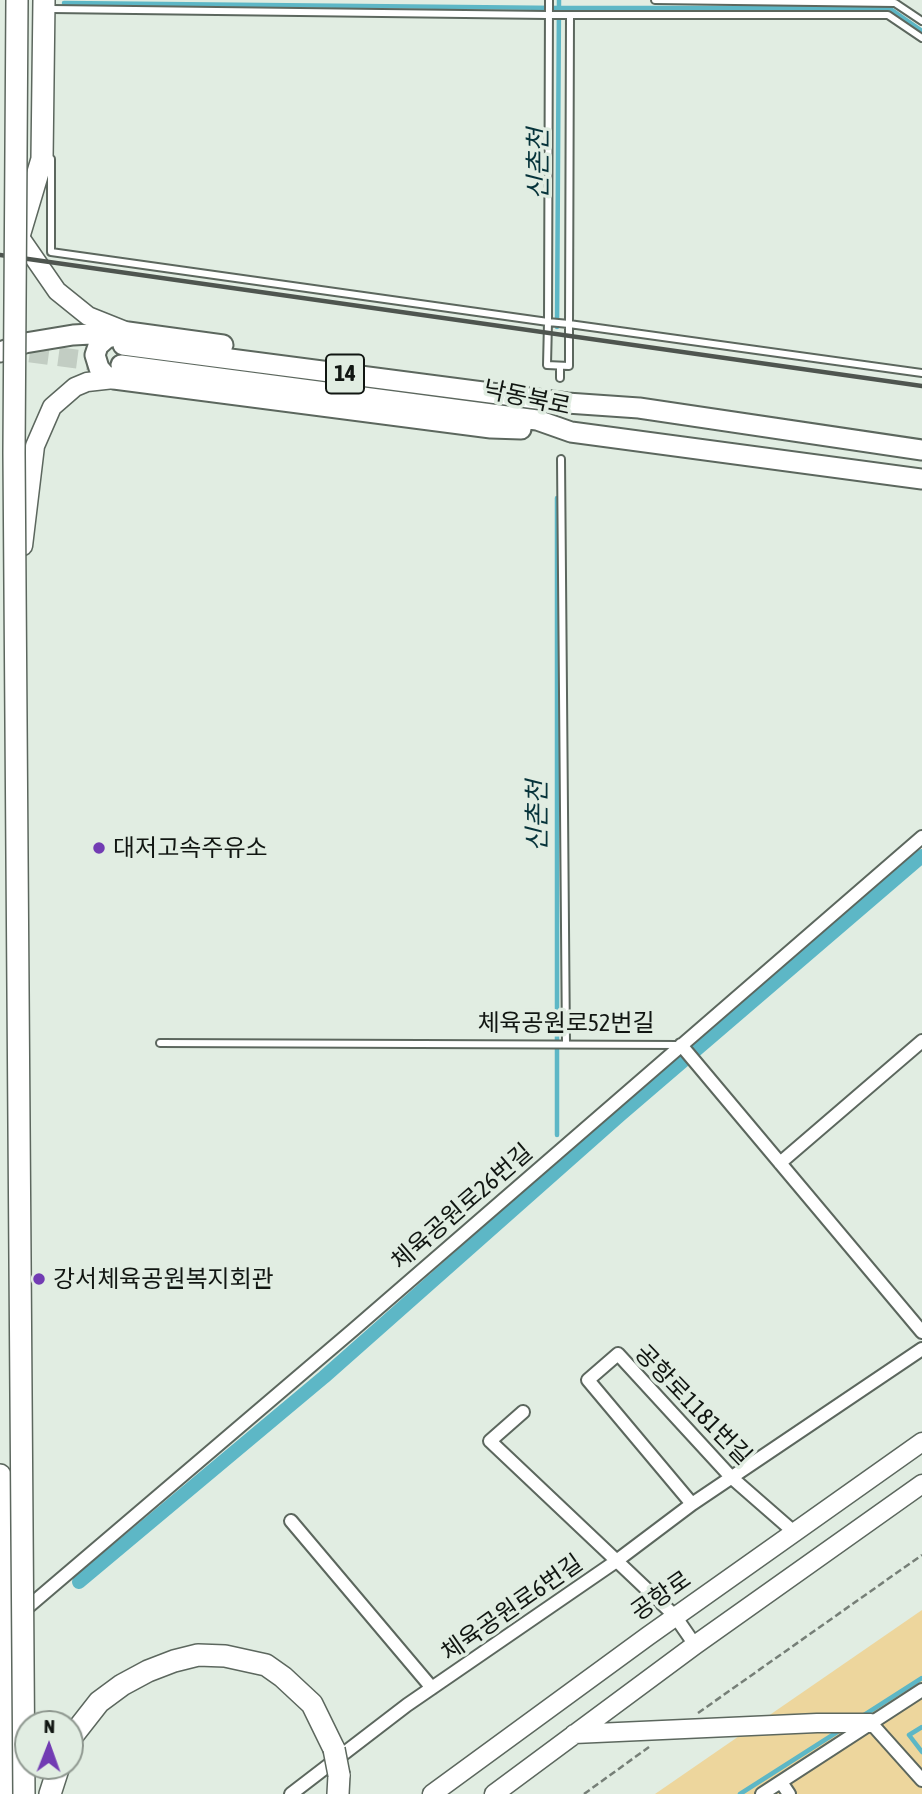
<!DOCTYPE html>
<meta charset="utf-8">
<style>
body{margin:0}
#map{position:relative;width:922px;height:1794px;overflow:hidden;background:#e1ede2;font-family:"Asap Condensed",sans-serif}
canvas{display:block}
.north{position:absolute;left:14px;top:1710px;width:70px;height:70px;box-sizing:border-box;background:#e1ede2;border:2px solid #8e978f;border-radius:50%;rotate:1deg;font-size:19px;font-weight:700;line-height:28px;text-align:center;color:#111612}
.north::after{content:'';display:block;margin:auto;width:24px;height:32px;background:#723cb3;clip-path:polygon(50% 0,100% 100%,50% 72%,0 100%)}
</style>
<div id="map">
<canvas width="922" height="1794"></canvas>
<div class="north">N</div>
</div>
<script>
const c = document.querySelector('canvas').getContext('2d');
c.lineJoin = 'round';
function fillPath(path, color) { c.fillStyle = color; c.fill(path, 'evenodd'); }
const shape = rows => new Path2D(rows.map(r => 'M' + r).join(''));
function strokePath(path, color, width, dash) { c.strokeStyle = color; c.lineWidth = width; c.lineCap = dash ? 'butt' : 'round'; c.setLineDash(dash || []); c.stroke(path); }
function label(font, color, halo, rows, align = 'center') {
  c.font = font + ' "Asap Condensed","Noto Sans KR",sans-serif'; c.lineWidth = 7; c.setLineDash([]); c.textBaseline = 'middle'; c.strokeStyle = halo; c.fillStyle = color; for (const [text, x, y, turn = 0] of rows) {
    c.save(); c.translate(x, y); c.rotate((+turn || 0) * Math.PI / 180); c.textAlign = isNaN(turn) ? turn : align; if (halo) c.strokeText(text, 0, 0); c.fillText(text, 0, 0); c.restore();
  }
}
const green = shape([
 [922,1610,922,1794,655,1794]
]);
const stream = shape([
 [64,3,559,8,889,8,922,31],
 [557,327,559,0],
 [557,498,557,1135],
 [557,1161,557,1171],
 [861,1717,922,1678],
 [922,1727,909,1735,922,1752],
 [740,1794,842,1729]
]);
const canal = shape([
 [79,1582,324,1377,620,1115,922,856]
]);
const primaryTunnel = shape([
 [1,349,121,365]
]);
const path = shape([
 [698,1713,922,1555],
 [584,1794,649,1747]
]);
const lane = shape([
 [655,0,895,3,922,21],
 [52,9,547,15,888,15,922,38],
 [570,15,569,324,569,366,547,365,548,322,569,324,922,373],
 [51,159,51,252,548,322,549,0],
 [560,378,560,366],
 [561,459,566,1044],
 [160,1043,679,1045]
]);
const street = shape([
 [681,1045,922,1332],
 [780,1163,922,1041],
 [523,1412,490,1441,675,1616,695,1645],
 [692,1504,588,1380,618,1354,731,1477,794,1532],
 [291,1521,432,1688],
 [28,1607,353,1330,922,837],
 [871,1723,922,1780],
 [781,1782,789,1794],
 [291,1794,407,1705,615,1562,692,1504,922,1349],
 [762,1794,922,1690]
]);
const secondary = shape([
 [19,236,57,291,88,316,128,332],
 [23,546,35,446,52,407,75,387,87,382,114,379],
 [574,1734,817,1723,871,1723],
 [432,1794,648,1636,922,1442],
 [494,1794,695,1645,922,1484]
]);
const primary = shape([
 [119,335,107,338,98,346,95,355,99,368,105,375,114,379,491,428,521,429],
 [123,345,567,403,639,408,922,450],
 [0,352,25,343,73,335,128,332,223,345],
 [121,365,537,420,571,432,922,479]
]);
const highway = shape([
 [19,236,42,159,44,0],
 [0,1475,3,1794],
 [70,1739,99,1702,122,1685,148,1671,174,1661,198,1655,225,1656,266,1665,283,1677,312,1704,334,1749],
 [50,1794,59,1766],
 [338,1794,339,1775]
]);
const rail = shape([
 [0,255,922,386]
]);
const highwayBridge = shape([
 [17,0,14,453,24,1794],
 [334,1749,339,1775]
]);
const markers = [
 [99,848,7,"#723cb3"],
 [39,1279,7,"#723cb3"]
];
const shields = [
 [345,374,38]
];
const shieldNames = [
 ["14",345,374]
];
const streetNames = [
 ["낙동북로",527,398,12],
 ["체육공원로52번길",566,1023],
 ["체육공원로26번길",462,1207,-41],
 ["공항로1181번길",693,1405,46],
 ["공항로",661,1596,-35],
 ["체육공원로6번길",512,1608,-35]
];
const poiNames = [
 ["대저고속주유소",113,848],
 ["강서체육공원복지회관",53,1279]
];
const waterNames = [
 ["신촌천",539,164,-90],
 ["신촌천",538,816,-90]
];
fillPath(green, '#edd69d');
strokePath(stream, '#5db7c6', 4.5);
strokePath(canal, '#5db7c6', 14);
strokePath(primaryTunnel, '#c2cdc3', 19, [19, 10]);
strokePath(lane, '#5c675e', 10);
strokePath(street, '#5c675e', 16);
strokePath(secondary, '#5c675e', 21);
strokePath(primary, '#5c675e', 23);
strokePath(highway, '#5c675e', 24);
strokePath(path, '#767f77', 2.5, [7, 3.5]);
strokePath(lane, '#fff', 6);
strokePath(street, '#fff', 12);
strokePath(secondary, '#fff', 18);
strokePath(primary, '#fff', 19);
strokePath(highway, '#fff', 21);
strokePath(rail, '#4e554f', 4.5);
strokePath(highwayBridge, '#5c675e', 24, []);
strokePath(highwayBridge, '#fff', 21);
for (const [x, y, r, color] of markers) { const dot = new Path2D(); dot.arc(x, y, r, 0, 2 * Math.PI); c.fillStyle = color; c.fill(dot); strokePath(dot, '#e1ede2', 2.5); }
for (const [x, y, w] of shields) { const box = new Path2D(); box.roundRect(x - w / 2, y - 19.5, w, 39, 5); c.fillStyle = '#e1ede2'; c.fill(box); strokePath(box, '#111612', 2); }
label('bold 23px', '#111612', null, shieldNames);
label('24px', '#111612', '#e1ede2', streetNames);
label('24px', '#111612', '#e1ede2', poiNames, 'left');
label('italic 26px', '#06333a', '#e1ede2', waterNames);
</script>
